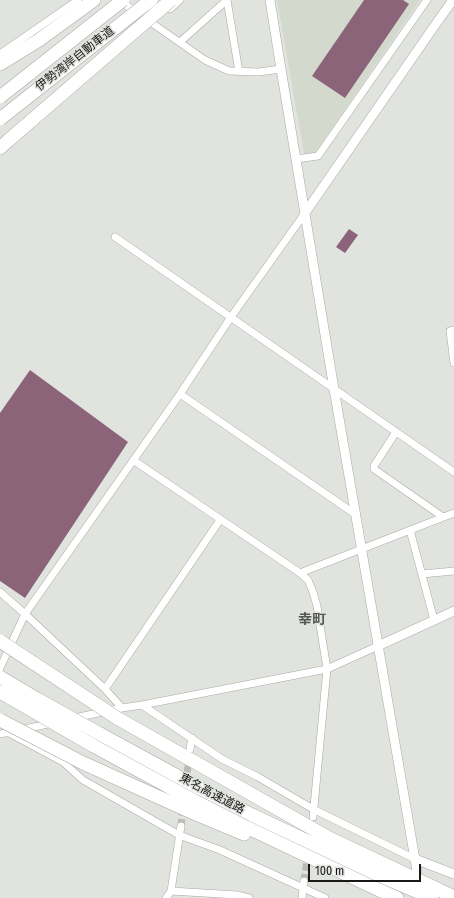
<!DOCTYPE html>
<meta charset="utf-8">
<style>
body{margin:0}
#map{position:relative;width:454px;height:898px;overflow:hidden;background:#e1e3df;font-family:"Fira Sans Condensed",sans-serif}
canvas{display:block}
.scale{position:absolute;left:308px;top:864px;width:113px;height:18px;box-sizing:border-box;border:2px solid #191a18;border-top:0;padding-left:5px;font-size:12px;line-height:14px;white-space:nowrap;color:#191a18;-webkit-text-stroke:3px #e1e3df;paint-order:stroke}
</style>
<div id="map">
<canvas width="454" height="898"></canvas>
<div class="scale">100 m</div>
</div>
<script>
const c = document.querySelector('canvas').getContext('2d');
c.lineJoin = 'round';
function fillPath(path, color) { c.fillStyle = color; c.fill(path, 'evenodd'); }
const shape = rows => new Path2D(rows.map(r => 'M' + r).join(''));
function strokePath(path, color, width, dash) { c.strokeStyle = color; c.lineWidth = width; c.lineCap = dash ? 'butt' : 'round'; c.setLineDash(dash || []); c.stroke(path); }
function label(font, color, halo, rows, align = 'center') {
  c.font = font + ' "Fira Sans Condensed","Noto Sans JP",sans-serif'; c.lineWidth = 3; c.setLineDash([]); c.textBaseline = 'middle'; c.strokeStyle = halo; c.fillStyle = color; for (const [text, x, y, turn = 0] of rows) {
    c.save(); c.translate(x, y); c.rotate((+turn || 0) * Math.PI / 180); c.textAlign = isNaN(turn) ? turn : align; if (halo) c.strokeText(text, 0, 0); c.fillText(text, 0, 0); c.restore();
  }
}
const built = shape([
 [277,0,420,0,315,153,305,155,304,153]
]);
const building = shape([
 [364,0,403,0,409,4,345,98,312,76],
 [349,229,358,235,345,253,336,247],
 [30,370,128,442,25,598,0,581,0,413]
]);
const minorTunnel = shape([
 [186,783,189,757],
 [181,826,183,807],
 [304,881,308,854]
]);
const minor = shape([
 [118,0,138,13],
 [227,0,239,72],
 [170,9,180,0],
 [146,19,205,60,229,71,258,72,281,69],
 [180,42,227,0],
 [0,54,78,0],
 [296,159,318,156,427,0],
 [115,237,454,472],
 [454,330,450,331,454,363],
 [180,394,355,514],
 [396,432,374,466,374,469,443,517],
 [133,460,300,573,308,580,313,592,317,606,327,669,313,817],
 [410,530,434,620],
 [300,573,454,513],
 [422,574,454,571],
 [0,592,25,614,105,689,122,708],
 [0,668,25,614,180,394,231,317,305,213],
 [105,689,220,520],
 [142,705,222,759,258,777,313,809,415,859],
 [74,718,122,708,142,705,327,669,378,646],
 [9,733,63,762,83,780,179,835,220,850,325,898],
 [0,734,53,723],
 [190,749,192,738],
 [171,891,181,826],
 [166,898,171,891,237,895,249,898],
 [302,898,304,881]
]);
const tertiary = shape([
 [270,0,281,69,334,389,417,871],
 [305,213,433,28,453,0],
 [378,646,454,611],
 [415,859,454,874]
]);
const motorway = shape([
 [0,64,39,40,94,0],
 [0,148,10,139],
 [117,718,329,838,454,897],
 [100,734,199,788,252,815,383,877,432,898],
 [92,745,193,800,244,826,379,890,397,898],
 [83,763,196,814,244,834]
]);
const motorwayBridge = shape([
 [0,97,123,0],
 [0,119,151,0],
 [10,139,171,0],
 [0,641,117,718],
 [0,677,37,699,100,734],
 [0,692,92,745],
 [0,720,83,763]
]);
const streetNames = [
 ["伊勢湾岸自動車道",75,59,-38],
 ["東名高速道路",212,794,28]
];
const quarterNames = [
 ["幸町",312,620]
];
fillPath(built, '#d4d9cd');
fillPath(building, '#8c647a');
strokePath(minorTunnel, '#b9bbb7', 7, [7, 3.5]);
strokePath(minor, '#a7a9a5', 8);
strokePath(tertiary, '#a7a9a5', 10);
strokePath(motorway, '#a7a9a5', 14);
strokePath(minor, '#fff', 7);
strokePath(tertiary, '#fff', 9);
strokePath(motorway, '#fff', 13);
strokePath(motorwayBridge, '#a7a9a5', 14, []);
strokePath(motorwayBridge, '#fff', 13);
label('12px', '#191a18', '#e1e3df', streetNames);
label('bold 14px', '#555753', '#e1e3df', quarterNames);
</script>
